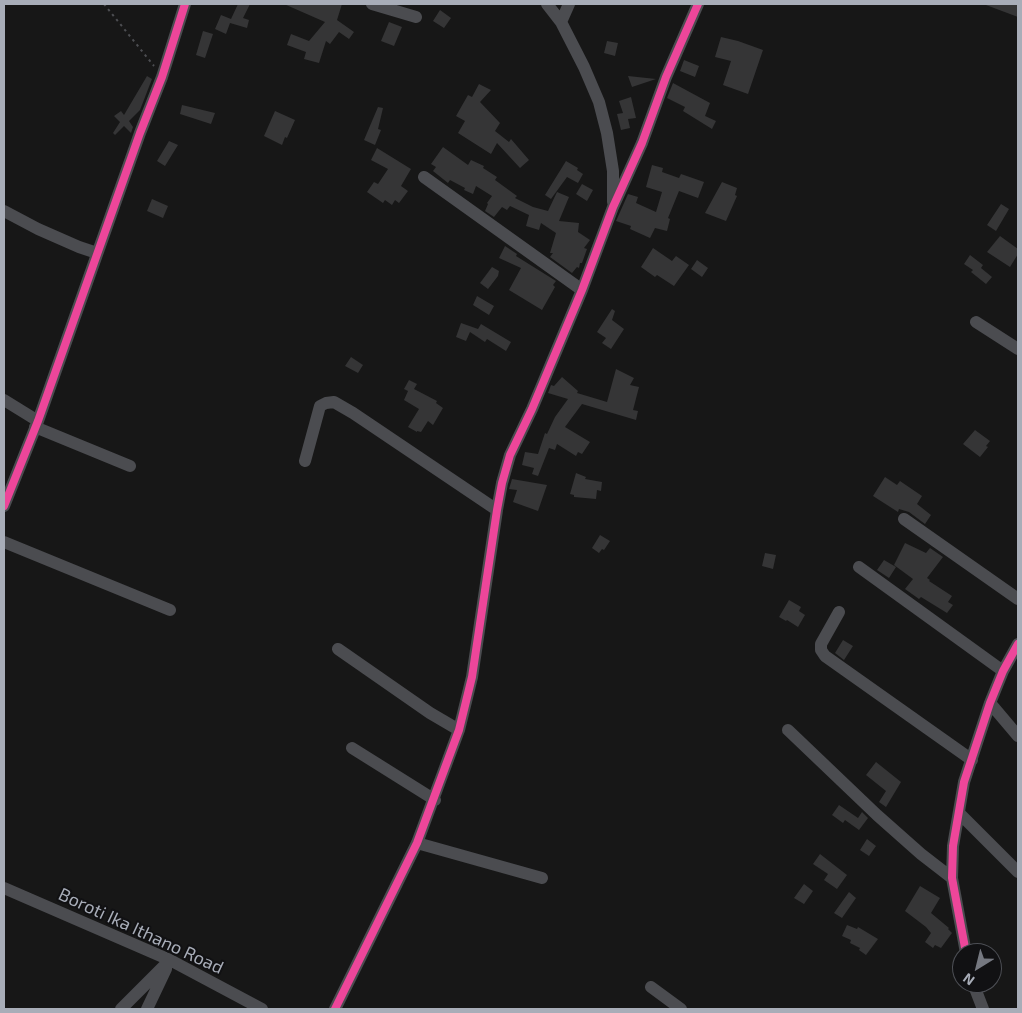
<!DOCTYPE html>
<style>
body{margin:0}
#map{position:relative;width:1022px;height:1013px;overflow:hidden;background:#171717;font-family:"Exo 2",sans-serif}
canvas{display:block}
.frame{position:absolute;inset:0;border:5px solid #a8adb8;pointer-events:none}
.north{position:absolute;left:952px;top:943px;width:50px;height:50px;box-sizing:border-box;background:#111113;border:1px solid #4d4f55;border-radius:50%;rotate:216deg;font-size:14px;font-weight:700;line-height:20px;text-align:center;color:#a8adb8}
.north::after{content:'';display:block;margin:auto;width:18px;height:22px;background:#757880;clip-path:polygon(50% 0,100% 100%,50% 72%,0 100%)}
</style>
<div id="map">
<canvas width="1022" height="1013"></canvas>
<div class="frame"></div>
<div class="north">N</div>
</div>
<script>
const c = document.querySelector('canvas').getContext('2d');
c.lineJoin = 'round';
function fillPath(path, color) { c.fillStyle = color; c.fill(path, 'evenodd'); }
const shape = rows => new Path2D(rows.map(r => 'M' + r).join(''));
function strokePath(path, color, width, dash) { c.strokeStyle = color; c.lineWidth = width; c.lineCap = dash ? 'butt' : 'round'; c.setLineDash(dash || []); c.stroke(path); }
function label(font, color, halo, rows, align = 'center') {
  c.font = font + ' "Exo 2",sans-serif'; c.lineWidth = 4; c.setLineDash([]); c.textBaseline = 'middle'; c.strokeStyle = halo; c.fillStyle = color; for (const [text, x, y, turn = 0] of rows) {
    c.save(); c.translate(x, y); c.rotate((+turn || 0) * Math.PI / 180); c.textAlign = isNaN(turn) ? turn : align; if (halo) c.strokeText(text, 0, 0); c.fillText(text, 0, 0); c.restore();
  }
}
const building = shape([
 [238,4,250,4,243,18,249,20,247,28,230,23,226,34,215,29,221,15,231,19],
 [284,4,342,4,337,20,354,32,349,39,339,32,330,44,326,41,319,63,304,59,306,52,287,45,291,34,309,41,325,22],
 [986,4,1018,4,1018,17,986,5],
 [440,10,451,18,444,28,433,21],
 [389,22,402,27,394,46,381,41],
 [203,31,213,34,205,58,196,55],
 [721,37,738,41,763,50,748,94,723,85,731,61,715,57],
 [607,41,618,43,615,56,604,53],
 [684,60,699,66,695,77,680,71],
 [147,76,152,79,140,110,129,121,133,127,131,133,124,126,115,135,113,133,120,122,114,116,121,111,124,115],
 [628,76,656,79,632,87],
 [673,83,710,103,705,116,716,121,712,129,683,111,685,107,667,98],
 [479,84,491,90,480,102,500,123,495,131,509,142,511,139,529,160,520,168,497,143,491,154,458,133,465,121,456,116,468,95,472,97],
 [631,97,636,118,628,119,630,128,621,130,617,114,623,113,619,101],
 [182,105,215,113,211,124,180,114],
 [378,107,383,108,378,129,381,130,375,145,364,140],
 [275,111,295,120,287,138,285,137,282,145,264,136],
 [169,141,178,145,165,166,157,161],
 [443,147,468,165,471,160,484,166,483,168,497,177,495,180,517,196,515,198,533,207,548,211,557,192,569,197,559,221,579,223,578,232,590,240,584,248,587,249,582,263,580,263,579,268,577,267,572,273,550,257,553,253,550,253,556,233,541,223,539,230,526,226,529,215,510,206,507,210,502,207,494,217,485,211,488,204,487,203,492,196,476,186,473,194,464,190,465,188,450,180,448,183,433,171,436,167,431,164],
 [377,148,411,169,401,186,408,191,399,203,395,200,392,205,385,200,383,203,367,192,374,182,378,184,388,169,371,160],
 [566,161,578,168,577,170,583,174,578,183,567,177,551,199,545,195],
 [652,165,663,168,662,172,679,178,681,174,704,182,698,198,679,191,668,218,670,219,667,231,655,228,650,238,630,229,631,226,616,221,628,194,638,197,636,203,656,212,662,192,646,187],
 [722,182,737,188,735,195,737,196,726,221,705,213],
 [582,184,593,190,587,201,576,194],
 [152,199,168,206,163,218,147,211],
 [1001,204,1009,209,996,231,987,225],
 [1000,236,1018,249,1018,254,1010,267,987,252],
 [505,246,517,254,516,256,556,281,553,285,555,287,542,310,509,290,521,268,499,258],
 [653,248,672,261,676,256,689,265,674,286,657,275,655,277,641,267],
 [970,255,983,265,981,268,992,277,986,284,971,272,973,270,964,264],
 [697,260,708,268,702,277,691,269],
 [492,267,499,271,498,276,488,289,480,283],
 [477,296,494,306,489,315,473,305],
 [612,309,615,311,612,320,624,329,611,349,602,343,606,338,597,332],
 [461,323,478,329,481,324,511,342,506,351,487,339,485,342,470,332,466,341,456,337],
 [351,357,363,365,358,373,345,366],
 [616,369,634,378,630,385,639,387,633,410,638,411,636,420,582,404,565,427,590,442,582,454,578,452,576,456,557,444,555,450,549,448,538,476,532,474,534,468,522,465,525,452,538,454,545,433,547,434,555,417,568,399,548,393,551,385,554,386,562,377,578,391,577,393,607,402],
 [409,380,417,384,414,389,437,401,436,403,443,408,433,425,428,421,421,432,417,431,417,432,408,427,419,409,404,400,408,391,404,389],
 [975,430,990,441,986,446,988,447,980,457,963,444],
 [576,473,586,477,585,479,602,482,601,491,597,490,596,499,574,497,574,495,570,494],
 [885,477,897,485,900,481,922,496,917,504,931,515,925,524,909,512,899,509,898,512,873,496],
 [512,479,547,485,538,511,513,502,517,490,509,489],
 [600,535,610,541,604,550,602,549,599,553,592,548],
 [905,543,926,553,930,548,943,557,927,578,930,580,929,581,952,596,948,602,953,605,947,613,921,597,919,599,905,589,913,579,894,565],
 [765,553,776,555,773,569,762,566],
 [884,560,896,567,889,578,877,570],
 [789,600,801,607,799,611,805,615,798,627,787,620,786,621,779,617],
 [843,640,853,646,844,660,835,653],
 [876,762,901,782,886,807,879,802,886,791,866,775],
 [839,805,858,818,862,812,868,818,859,830,845,820,843,823,832,815],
 [867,839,876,846,869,856,860,850],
 [820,854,847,875,837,889,824,880,828,874,813,864],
 [804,884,813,891,804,904,794,898],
 [920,886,940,898,931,913,949,928,948,929,952,933,941,948,935,945,933,948,925,942,931,933,926,927,905,911],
 [849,892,856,898,842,918,834,913],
 [847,925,857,929,858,927,878,939,866,955,859,950,860,948,850,943,851,940,842,936]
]);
const path = shape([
 [104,4,154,66]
]);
const minor = shape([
 [372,4,416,17],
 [547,4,561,22,584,67,599,102,607,133,613,171,613,202],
 [561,22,569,4],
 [424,177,582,290],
 [4,211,38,229,79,247,97,253],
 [976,322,1018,349],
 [4,400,38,421],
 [35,427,130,466],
 [305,461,320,406,326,403,334,402,353,413,497,510],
 [4,506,38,421,140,133,162,77,185,4],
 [904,519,1018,599],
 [4,542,170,610],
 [859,567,1003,671],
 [839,612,821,644,821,650,825,656,972,760],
 [338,649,430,713,459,730],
 [990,703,1018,736],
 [788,730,877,815,921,854,952,878],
 [352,748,435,800],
 [959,813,1018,872],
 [417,843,542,878],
 [4,888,170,960,262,1009],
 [966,953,952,878,953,846,964,782,990,703,1003,671,1018,644],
 [973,983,983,1009],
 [651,987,681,1009],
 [121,1009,170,960],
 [147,1009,166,969],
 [335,1009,417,843,459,730,472,677,497,510,502,483,510,455,532,409,582,290,613,207,642,143,666,77,698,4]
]);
const cycleway = shape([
 [4,506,38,421,140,133,162,77,185,4],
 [966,953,952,878,953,846,964,782,990,703,1003,671,1018,644],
 [335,1009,417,843,459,730,472,677,497,510,502,483,510,455,532,409,582,290,613,207,642,143,666,77,698,4]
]);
const streetNames = [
 ["Boroti Ika Ithano Road",141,931,25]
];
fillPath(building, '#353536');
strokePath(path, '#4d4e52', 2, [2.5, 4]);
strokePath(minor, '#4b4c50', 12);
strokePath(cycleway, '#ed469a', 8);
label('18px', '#a8adb8', '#111113', streetNames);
</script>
